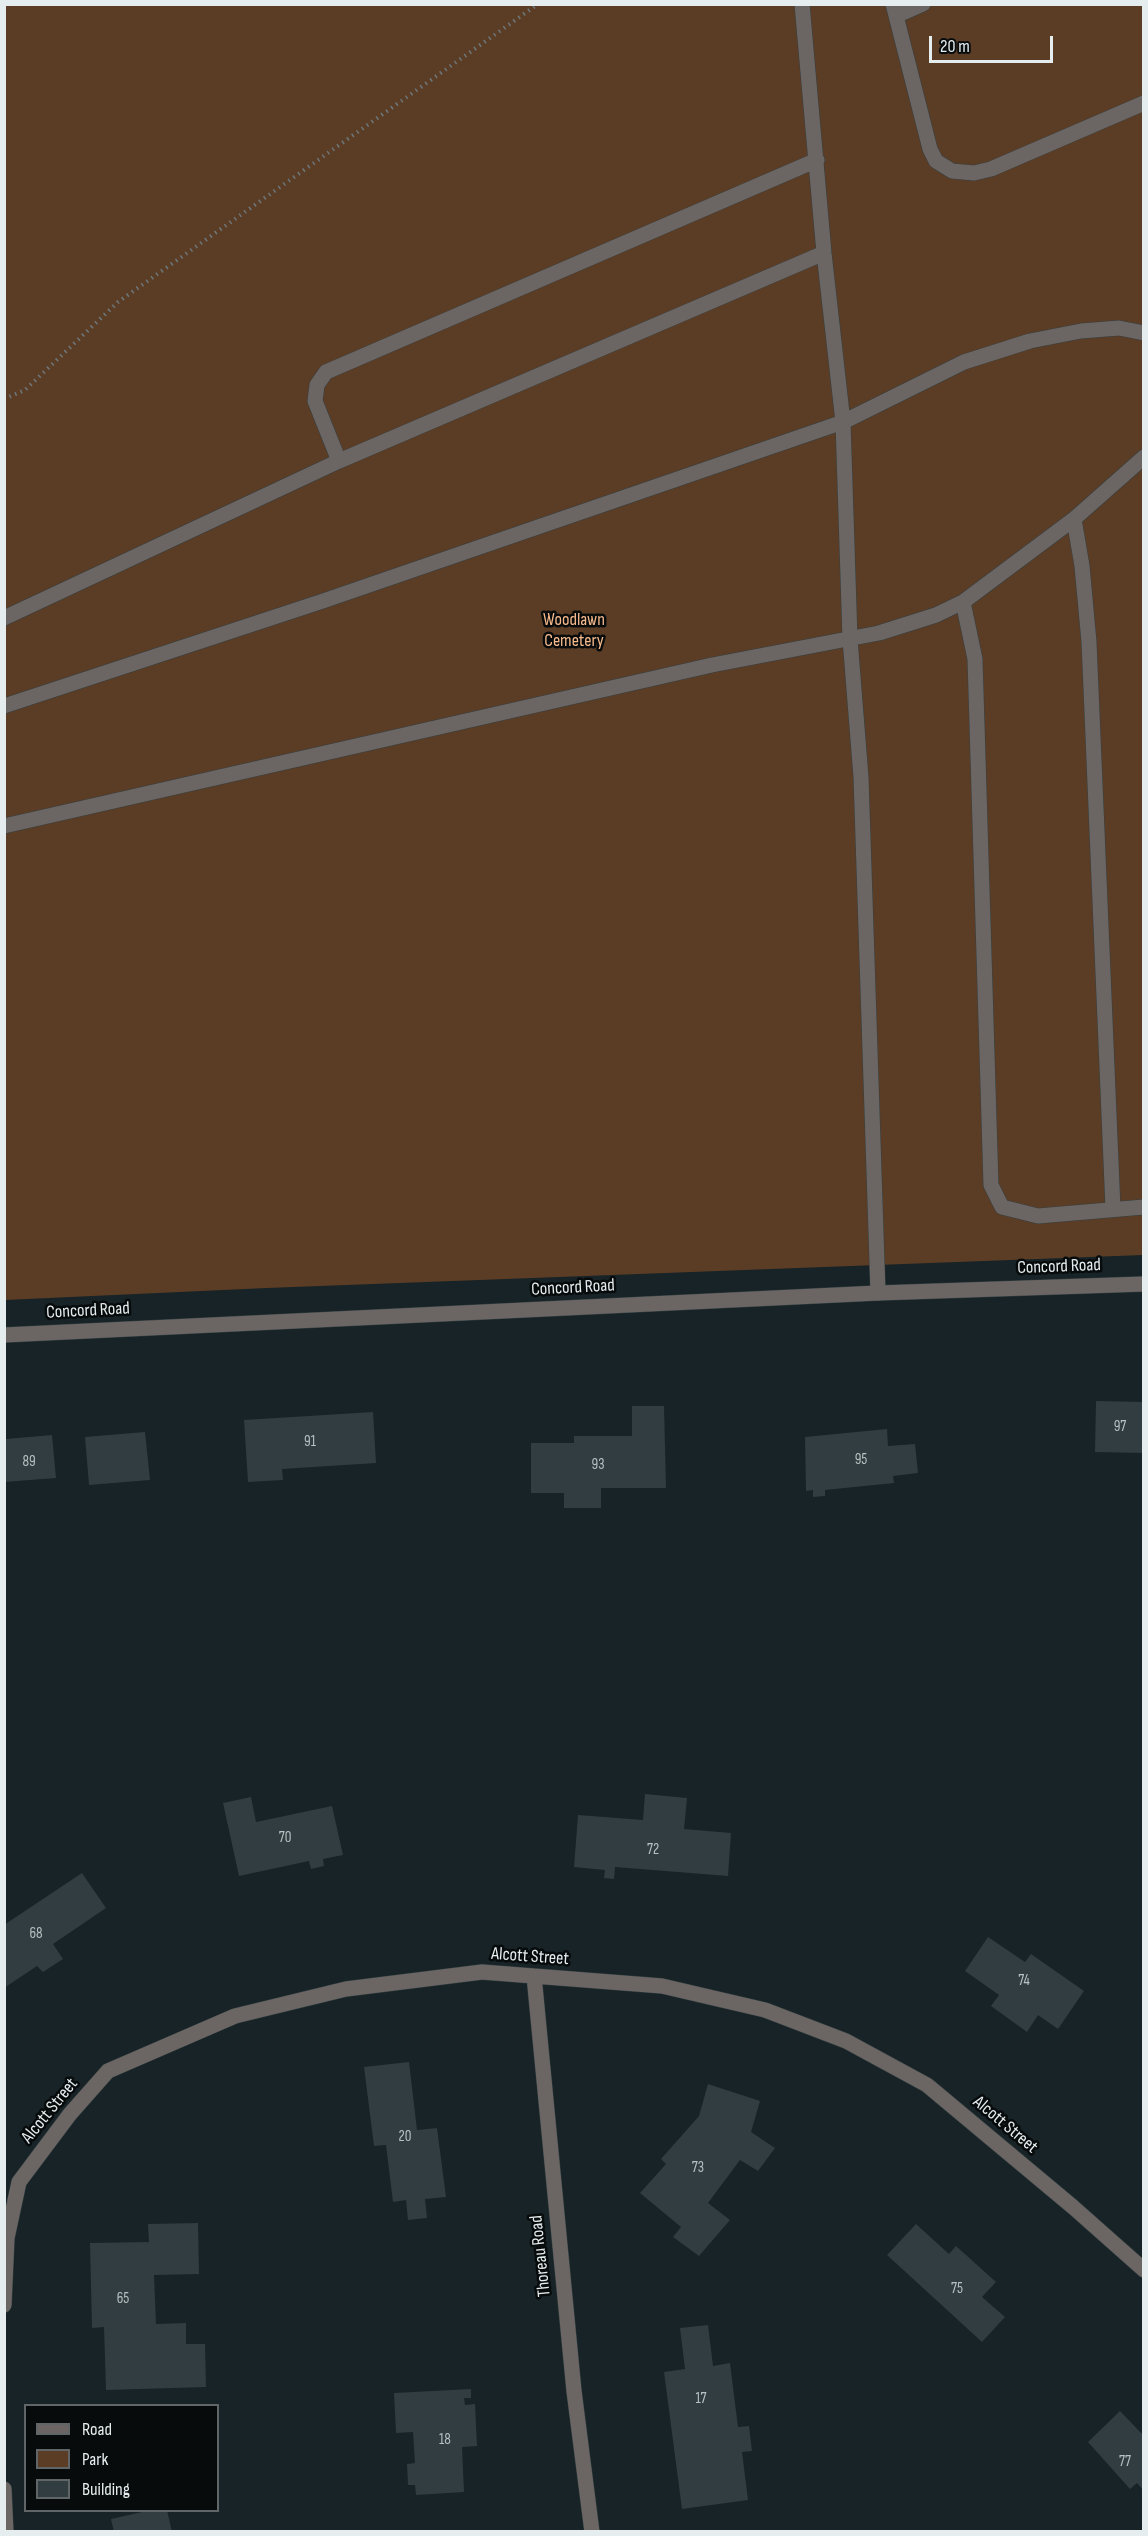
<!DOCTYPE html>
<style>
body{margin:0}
#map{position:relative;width:1148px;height:2536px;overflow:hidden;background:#172326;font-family:"Sofia Sans Condensed",sans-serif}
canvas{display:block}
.frame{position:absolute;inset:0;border:6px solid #e5edef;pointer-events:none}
.legend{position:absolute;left:24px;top:2404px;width:195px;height:108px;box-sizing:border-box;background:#070b0c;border:2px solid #606567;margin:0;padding:8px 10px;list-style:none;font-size:18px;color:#e5edef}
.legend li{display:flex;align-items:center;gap:12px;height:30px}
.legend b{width:30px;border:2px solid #606567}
.scale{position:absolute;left:929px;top:36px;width:124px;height:27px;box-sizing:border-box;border:3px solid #e5edef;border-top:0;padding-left:8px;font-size:18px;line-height:21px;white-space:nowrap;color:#e5edef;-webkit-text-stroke:4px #070b0c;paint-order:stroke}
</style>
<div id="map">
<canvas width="1148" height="2536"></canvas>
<div class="frame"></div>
<ul class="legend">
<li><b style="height:8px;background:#6b6663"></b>Road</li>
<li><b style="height:16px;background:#5b3d26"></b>Park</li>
<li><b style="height:16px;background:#313d40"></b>Building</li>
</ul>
<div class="scale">20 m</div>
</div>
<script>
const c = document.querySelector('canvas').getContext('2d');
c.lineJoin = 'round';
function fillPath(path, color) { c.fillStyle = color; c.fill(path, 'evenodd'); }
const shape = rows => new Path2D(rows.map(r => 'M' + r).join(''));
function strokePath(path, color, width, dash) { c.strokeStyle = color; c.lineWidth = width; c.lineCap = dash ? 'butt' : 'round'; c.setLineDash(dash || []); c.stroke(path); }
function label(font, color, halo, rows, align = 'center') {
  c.font = font + ' "Sofia Sans Condensed",sans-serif'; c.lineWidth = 5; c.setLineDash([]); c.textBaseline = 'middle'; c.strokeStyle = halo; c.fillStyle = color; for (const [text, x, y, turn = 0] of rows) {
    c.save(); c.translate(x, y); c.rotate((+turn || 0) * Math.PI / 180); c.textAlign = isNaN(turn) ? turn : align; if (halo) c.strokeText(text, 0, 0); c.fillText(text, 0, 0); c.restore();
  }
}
const green = shape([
 [4,5,1143,5,1143,1255,267,1288,5,1300]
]);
const building = shape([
 [1096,1401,1144,1402,1144,1453,1095,1452],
 [632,1406,664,1406,666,1488,601,1488,601,1508,564,1508,564,1493,531,1493,531,1443,574,1443,574,1436,632,1436],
 [373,1412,376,1463,282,1469,283,1480,248,1482,244,1420],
 [887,1429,888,1446,915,1444,918,1473,893,1476,894,1483,825,1490,825,1496,813,1497,813,1490,806,1491,805,1437],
 [145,1432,150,1480,89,1485,85,1437],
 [52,1435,56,1478,4,1482,6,1439],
 [645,1794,687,1798,684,1829,731,1833,728,1876,615,1867,614,1879,604,1878,605,1870,574,1867,578,1815,643,1820],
 [251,1797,256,1822,332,1806,343,1855,323,1859,324,1866,311,1869,309,1861,239,1876,223,1803],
 [82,1873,106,1908,53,1944,63,1959,43,1972,37,1966,4,1988,4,1925],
 [988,1937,1025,1962,1031,1954,1084,1991,1058,2029,1038,2015,1027,2032,991,2006,999,1995,965,1971],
 [409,2062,417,2130,437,2128,446,2197,425,2199,427,2218,408,2220,406,2200,393,2202,386,2145,374,2146,364,2067],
 [708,2084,760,2101,751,2132,775,2148,758,2171,740,2160,708,2203,730,2220,699,2256,673,2237,681,2227,640,2193,666,2164,661,2159,699,2116],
 [198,2223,199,2274,154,2275,156,2324,186,2323,186,2344,205,2344,206,2387,106,2390,104,2327,92,2328,90,2243,149,2242,148,2224],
 [916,2224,949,2254,956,2246,996,2282,982,2297,1005,2317,982,2342,887,2255],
 [708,2325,713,2366,730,2363,738,2427,749,2426,752,2451,742,2452,748,2500,682,2509,664,2372,685,2369,680,2328],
 [471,2389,471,2398,464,2398,465,2405,475,2404,477,2446,462,2447,464,2492,416,2495,415,2485,408,2485,407,2464,415,2463,413,2432,396,2433,394,2393],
 [1120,2411,1144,2436,1144,2491,1137,2483,1130,2489,1088,2442],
 [151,2510,167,2510,172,2532,114,2532,111,2519]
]);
const path = shape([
 [4,399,25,390,118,302,538,4]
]);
const service = shape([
 [802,4,824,253,843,422,964,362,1030,341,1081,331,1119,328,1144,333],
 [893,4,930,149,936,161,952,171,974,173,991,169,1144,103],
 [896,16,923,4],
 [339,461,315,401,317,385,326,372,817,160],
 [963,602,1074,519],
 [4,618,339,461,824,253],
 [4,706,320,602,843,422,850,639,861,777,878,1293],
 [4,826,712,665,879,633,936,615,963,602,975,659,991,1185,1002,1207,1038,1216,1144,1207],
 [1113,1209,1089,642,1082,566,1074,519,1144,457]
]);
const minor = shape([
 [534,1976,574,2391,592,2532],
 [4,2305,7,2238,19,2182,70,2114,108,2071,235,2016,346,1989,482,1972,662,1986,765,2010,846,2041,927,2085,1073,2207,1144,2270],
 [4,2489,6,2532]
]);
const tertiary = shape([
 [4,1335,878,1293,1144,1284]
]);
const numberNames = [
 ["97",1120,1427],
 ["91",310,1442],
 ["95",861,1460],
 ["89",29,1462],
 ["93",598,1465],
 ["70",285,1838],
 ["72",653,1850],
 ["68",36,1934],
 ["74",1024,1981],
 ["20",405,2137],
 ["73",698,2168],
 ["75",957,2289],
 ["65",123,2299],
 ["17",701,2399],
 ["18",445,2440],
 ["77",1125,2462]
];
const parkNames = [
 ["Woodlawn",574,620],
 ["Cemetery",574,641]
];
const streetNames = [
 ["Concord Road",1059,1267,-2],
 ["Concord Road",573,1288,-3],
 ["Concord Road",88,1311,-3],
 ["Alcott Street",530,1957,4],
 ["Alcott Street",50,2111,-51],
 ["Alcott Street",1005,2125,40],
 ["Thoreau Road",541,2256,-96]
];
fillPath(green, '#5b3d26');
fillPath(building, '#313d40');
strokePath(service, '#343f42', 16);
strokePath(minor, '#343f42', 16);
strokePath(tertiary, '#343f42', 16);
strokePath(path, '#6d777a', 4, [1.5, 4.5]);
strokePath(service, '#6b6663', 15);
strokePath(minor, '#6b6663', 15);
strokePath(tertiary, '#6b6663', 15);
label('15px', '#b8c1c3', null, numberNames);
label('18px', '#f7ba8c', '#070b0c', parkNames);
label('18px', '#e5edef', '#070b0c', streetNames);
</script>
